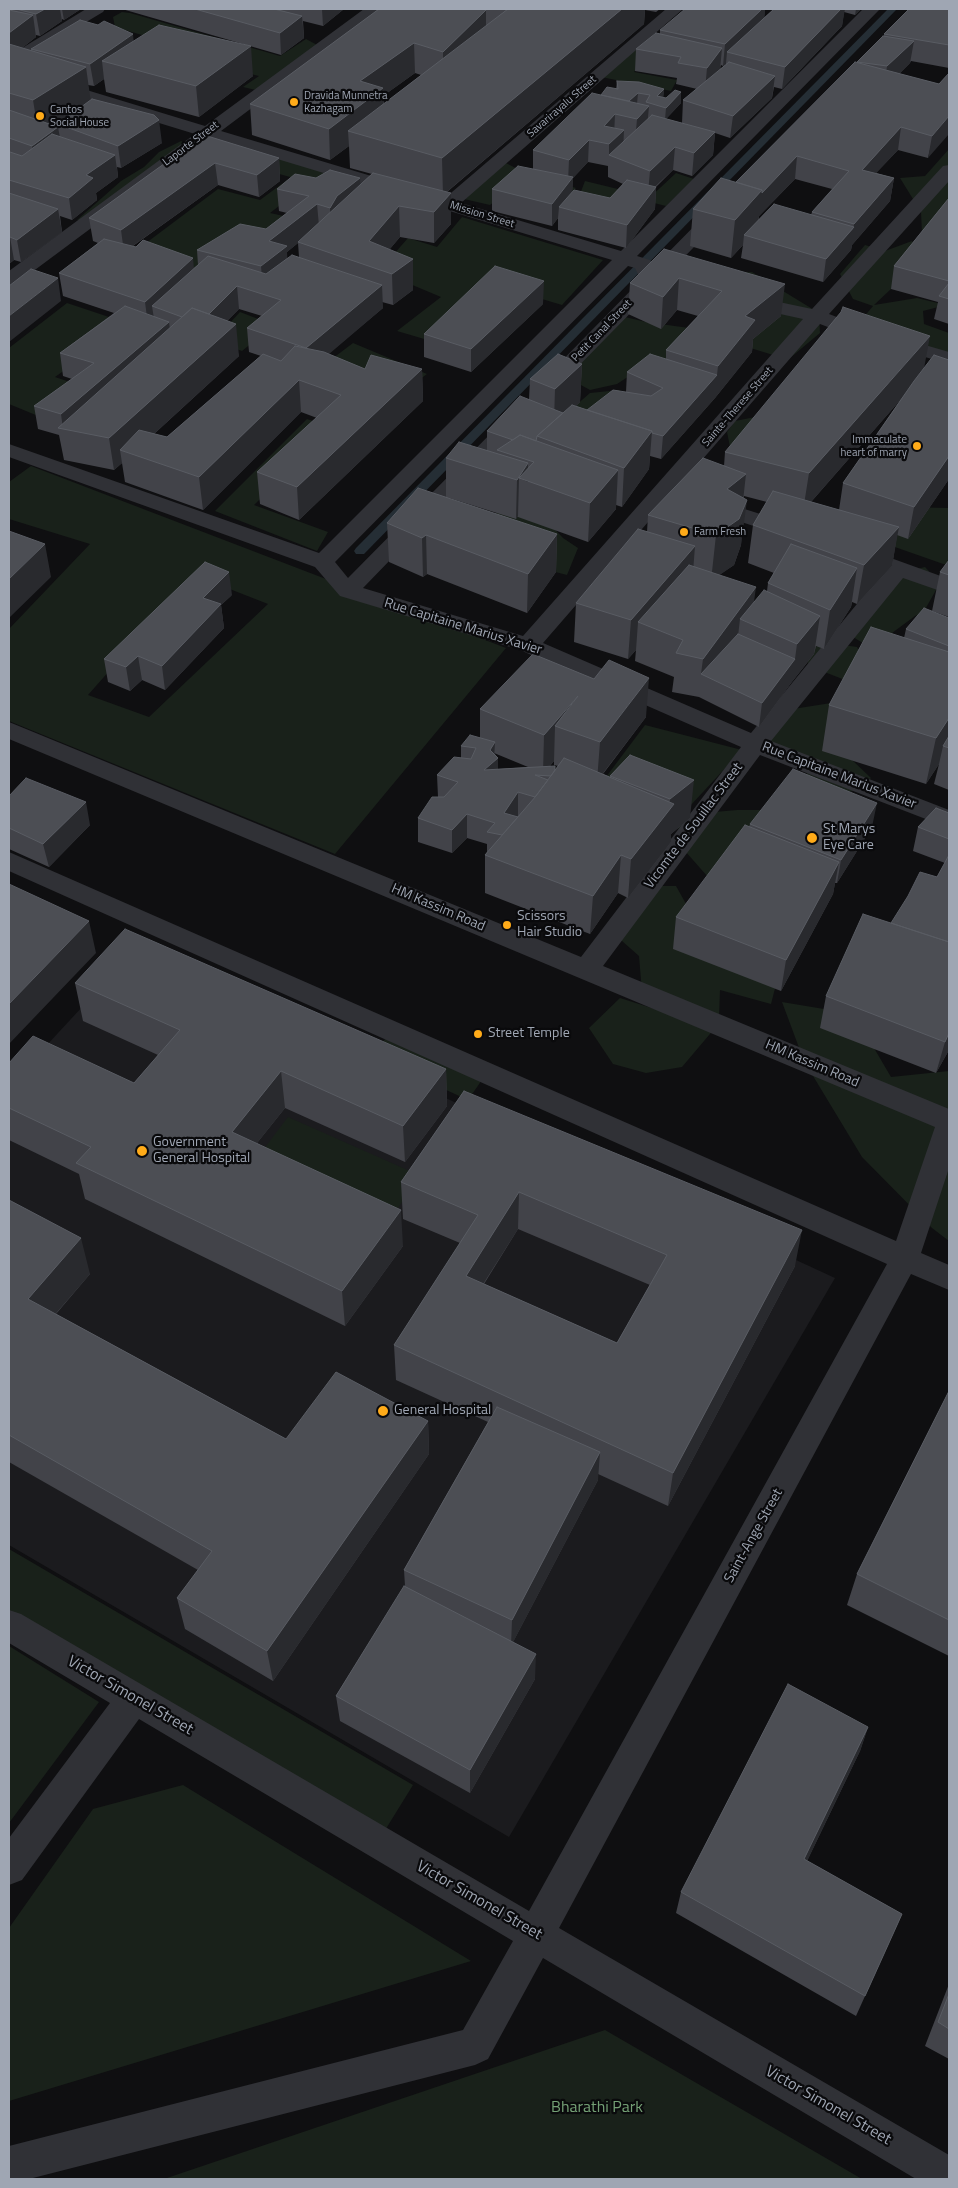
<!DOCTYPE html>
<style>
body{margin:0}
#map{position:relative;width:958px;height:2188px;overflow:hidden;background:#0f0f11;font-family:"Titillium Web",sans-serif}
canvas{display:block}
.frame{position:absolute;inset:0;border:10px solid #9fa6b3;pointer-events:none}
</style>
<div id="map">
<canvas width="958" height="2188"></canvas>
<div class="frame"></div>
</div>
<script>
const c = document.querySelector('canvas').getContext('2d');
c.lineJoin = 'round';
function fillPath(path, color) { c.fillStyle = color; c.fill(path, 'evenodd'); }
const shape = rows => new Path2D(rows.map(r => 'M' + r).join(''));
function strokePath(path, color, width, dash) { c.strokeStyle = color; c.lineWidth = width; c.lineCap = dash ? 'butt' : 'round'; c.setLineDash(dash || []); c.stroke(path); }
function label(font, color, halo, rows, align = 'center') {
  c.font = font + ' "Titillium Web",sans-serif'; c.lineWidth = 4.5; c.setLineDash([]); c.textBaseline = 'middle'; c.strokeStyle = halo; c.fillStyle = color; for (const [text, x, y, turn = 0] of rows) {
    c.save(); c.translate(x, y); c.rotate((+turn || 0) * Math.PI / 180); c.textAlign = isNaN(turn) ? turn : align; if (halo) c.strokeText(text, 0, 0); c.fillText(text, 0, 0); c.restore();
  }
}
const built = shape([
 [132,953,835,1278,509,1837,9,1545,9,1086]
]);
const green = shape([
 [122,12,130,13,280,56,306,39,319,46,260,91,243,87,259,76,217,66,162,41,115,27,113,17],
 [637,46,653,52,634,72,677,80,671,91,601,77],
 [181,141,186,144,83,222,77,220,121,181,144,167,159,152],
 [232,143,345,178,330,188,214,156],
 [949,149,949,202,944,204,949,211,922,234,921,212,900,178,925,176],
 [506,163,525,173,576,188,569,195,515,185,490,205,464,199],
 [676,173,694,179,666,206,646,201],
 [287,180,306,185,270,213,302,220,195,271,138,249,218,189,260,200],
 [585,181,626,191,609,213,575,207],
 [462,217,603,260,562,305,495,285,431,341,397,331,441,297,379,271,408,238,437,247],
 [912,241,918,251,917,287,891,289,874,305,917,298,946,305,923,311,924,324,949,333,949,359,853,330,873,306,853,299,840,274,865,245,885,251],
 [752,272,819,313,820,333,790,358,773,355,744,346,710,274],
 [67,303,130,324,55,377,88,388,43,418,9,404,9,348],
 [240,312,274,325,242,351,213,341],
 [625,317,646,322,689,328,682,363,643,367,617,384,590,390,570,379,593,340],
 [353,343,427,374,404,391,316,371],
 [619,390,625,396,604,420,575,406,590,393],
 [755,417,730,447,727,432,735,421],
 [307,419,333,428,254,505,328,532,317,551,215,511],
 [31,466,506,648,335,854,9,721,9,629,90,544,9,519,9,482],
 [194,575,268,604,149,717,88,695],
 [531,504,563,538,578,548,567,575,536,567,486,516],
 [901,507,949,508,949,566,892,546],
 [925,567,940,583,923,613,915,616,892,633,908,645,892,661,840,629,908,571],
 [823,642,857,647,867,665,845,680,809,666,805,654],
 [831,703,829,738,871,778,860,789,838,795,814,786,794,751,772,746,764,733,793,709],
 [645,725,742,750,690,806,603,781],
 [737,810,775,810,708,877,685,851,677,824,703,813],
 [649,886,676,886,690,911,781,965,771,1004,720,990,719,1019,642,992,639,956,613,933],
 [620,998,715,1028,682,1067,646,1073,613,1064,589,1028],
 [782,1002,854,1014,891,1077,949,1071,949,1241,932,1228,862,1157,804,1061],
 [388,1036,484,1077,468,1100,370,1055],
 [288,1117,421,1176,384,1227,251,1166],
 [9,1549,413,1785,379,1840,9,1619],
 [9,1646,99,1702,9,1823],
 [183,1785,471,1961,9,2101,9,1928,93,1809],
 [605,2030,862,2179,164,2179]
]);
const stream = shape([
 [888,9,897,9,364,554,356,554,354,551,356,548,888,9]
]);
const minor = shape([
 [86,9,105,9,103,12,11,67,205,126,364,9,382,9,380,12,221,131,445,198,666,9,683,9,461,203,621,251,863,9,880,9,637,256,650,260,654,267,711,209,717,207,723,209,726,213,723,217,665,277,680,281,683,285,680,289,673,291,656,287,555,390,548,392,541,390,538,386,541,382,641,280,635,268,628,266,335,562,348,578,506,418,513,416,520,418,523,422,520,426,363,588,523,636,803,319,739,305,736,301,739,297,746,295,812,309,943,166,949,165,949,181,829,314,860,326,949,352,949,364,846,334,820,324,543,643,751,733,884,571,872,567,869,562,872,557,880,555,888,557,949,579,949,594,903,578,771,741,949,810,949,828,760,755,603,966,949,1109,949,1168,921,1253,949,1265,949,1290,911,1274,559,1928,949,2155,949,2179,916,2179,543,1958,488,2059,475,2065,29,2179,9,2179,9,2146,463,2030,513,1941,139,1719,22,1880,9,1885,9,1838,110,1703,9,1643,9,1610,21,1614,529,1911,887,1264,9,871,9,852,896,1241,935,1127,9,739,9,722,581,957,741,747,520,650,340,596,315,567,9,457,9,444,319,553,612,260,211,139,16,284,9,286,9,271,195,134,9,77,9,56,86,9],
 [710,498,798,526,801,531,798,536,790,538,702,509,699,504,702,499,710,498]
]);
const wall = shape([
 [9,9,81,9,64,20,62,19,62,21,40,36,36,35,36,37,22,48,31,51,31,49,134,41,253,76,199,117,106,92,104,79,94,86,88,85,90,100,162,143,121,168,117,167,118,177,96,193,97,200,72,220,60,216,62,232,21,262,14,260,9,264],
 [122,9,344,9,323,26,303,21,304,38,281,55],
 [379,9,660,9,656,12,645,10,644,24,447,192,451,224,434,243,400,237,389,250,413,259,413,290,393,305,382,302,383,308,328,354,365,369,422,369,423,401,299,520,260,504,257,472,317,418,301,412,203,510,125,482,122,463,114,470,64,460,59,435,38,429,34,406,72,379,63,376,60,353,114,313,63,296,59,273,98,243,93,241,89,218,204,135,279,158,280,181,259,197,218,185,133,246,194,268,198,265,197,250,266,229,287,213,279,211,277,189,316,178,360,178,360,185,372,174,350,168,349,146,330,160,252,135,250,104],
 [415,73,421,75,384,104,383,96],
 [298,243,299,257,287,258,287,252],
 [239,309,262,316,247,328,249,352,261,356,167,437,154,434,239,356,227,321],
 [765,9,764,18,774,9,861,9,855,15,844,12,842,26,782,89,774,87,772,98,730,138,715,133,713,155,692,176,673,170,656,187,655,209,626,248,558,230,558,218,552,226,492,211,492,189,533,169,533,150,601,95,616,89,617,81,664,89,663,98,666,98,681,92,681,103,666,119,697,127,682,123,683,100,697,89,676,84,677,78,635,71,636,49,660,34,660,30],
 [726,63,726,65,720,69,721,65,723,66],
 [588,162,608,166,608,177,623,184,610,198,572,193,573,178],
 [949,9,949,68,911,61,910,63,899,74,939,84,949,73,928,158,898,150,876,173,894,178,890,201,852,245,851,250,823,282,741,258,743,245,731,258,690,246,693,209,736,182,857,63,857,62,884,36,884,34],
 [795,179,832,189,812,212,811,215,759,219,759,216],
 [949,198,949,324,934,319,938,302,891,289,894,266],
 [664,249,781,316,753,339,752,352,715,398,661,459,650,456,649,469,622,507,616,505,616,509,588,542,518,517,518,516,516,519,446,497,446,458,487,450,487,431,529,399,530,379,582,364,580,402,576,406,587,410,626,392,627,372,666,359,666,350,698,316,677,310,661,329,628,314,630,283],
 [543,304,471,372,424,357,424,334],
 [949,360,949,479,908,539,897,535,892,566,857,604,852,602,851,607,824,649,816,646,814,654,791,683,759,727,699,697,672,692,674,677,635,661,636,650,628,659,574,642,576,603,647,532,648,515,724,466,725,452,924,368],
 [902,398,843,483,839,510,811,502],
 [744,496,767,502,753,525,748,563,774,573,768,583,767,591,754,602,719,575,734,565,741,545],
 [387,523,557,534,556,572,527,613,427,574,423,577,389,562],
 [949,560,949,617,932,611,940,572],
 [232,595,221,605,224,628,165,690,142,680,130,691,108,682,104,659],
 [949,618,949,790,934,784,939,764,926,784,822,751,829,705,904,638,906,629],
 [480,709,646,717,603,774,610,777,610,776,630,755,690,818,671,834,671,842,628,898,618,893,590,934,485,893,485,855,487,852,487,844,467,838,452,853,418,842,418,818,438,797,437,775,461,758,461,746,480,738],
 [494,753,528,767,498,769,498,758],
 [554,761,554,765,558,766,555,770,550,766],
 [9,796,90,825,49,867,9,849],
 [949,813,949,1050,936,1073,820,1028,826,996,891,923,937,877,945,863,913,851,918,827],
 [750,824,872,827,837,883,835,883,833,894,781,991,673,949,676,917,749,827],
 [75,983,446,1069,447,1106,405,1162,285,1108,257,1143,403,1246,345,1326,85,1199,79,1174,9,1140,9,1063,134,1083,158,1055,83,1021],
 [464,1091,795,1266,668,1506,598,1474,598,1480,513,1642,535,1679,470,1793,340,1721,336,1696,405,1586,404,1570,488,1422,396,1380,394,1345,460,1243,403,1219,401,1182],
 [518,1229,650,1285,617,1343,484,1284],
 [9,1200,90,1274,56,1314,286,1439,428,1421,429,1454,273,1681,185,1629,177,1598,198,1570,9,1462],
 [949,1391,949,1656,847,1605,857,1574],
 [868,1727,860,1751,807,1861,902,1914,856,2016,676,1913,681,1892],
 [949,1984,949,2059,925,2046]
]);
const shadedWall = shape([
 [45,9,60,9,62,21,40,36,36,14],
 [62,9,81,9,64,20],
 [322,9,344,9,323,26],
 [622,9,645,9,644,24,443,195,442,158],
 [762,9,765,9,764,27,727,52,726,63,723,66,725,44],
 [841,9,845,9,842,26,782,89,785,67],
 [856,9,861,9,855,15],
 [486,10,486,40,443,82,443,52],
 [33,15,36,37,9,58,9,33],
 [302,16,304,38,281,55,280,33],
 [133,34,135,56,102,61,104,79,94,86,90,64],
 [914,41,910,63,884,88,887,66],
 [414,43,415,73,383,96,384,118,348,131,349,146,330,160,329,129,360,81],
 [251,46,253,76,199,117,196,86],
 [722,48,720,70,705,90,707,68],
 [86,67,91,103,39,137,33,100],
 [775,76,772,98,730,138,733,116],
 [664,89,663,100,657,96],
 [681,92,681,103,665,120,666,108],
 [638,93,637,104,628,102],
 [649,106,647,128,635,142,637,119],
 [615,114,614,137,604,126],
 [949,116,949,134,928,158,932,136],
 [159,120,162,143,121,168,118,146],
 [58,127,62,149,35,168,32,146],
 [901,127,898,150,858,192,862,170],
 [624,130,623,153,609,155,609,144],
 [715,132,713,155,692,176,694,153],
 [589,140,588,162,573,178,572,200,559,207,558,218,552,226,552,204,568,182,569,160],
 [675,147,673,170,648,193,650,171],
 [115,155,118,177,96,193,97,200,72,220,69,198,86,175],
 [797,156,795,179,759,216,758,227,744,235,743,245,731,258,735,220,762,190],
 [279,158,280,181,259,197,257,175],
 [215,163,218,185,124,252,121,230],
 [360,178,361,201,331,231,330,208,337,196],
 [894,178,890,201,852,245,851,250,823,282,826,259,853,229,854,224],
 [656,187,655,209,626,248,627,225],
 [451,193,451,224,434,243,434,212],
 [317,204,319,226,298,242,298,243,287,252,288,269,263,289,261,266,269,241],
 [399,206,400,237,374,268,369,241],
 [58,209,62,232,21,262,17,240],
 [10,237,14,260,9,264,9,238],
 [193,258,195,281,152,306,154,319,148,325,145,302],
 [413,259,413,290,393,305,392,274],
 [58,278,61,301,9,342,9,316],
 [679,278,677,310,661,329,663,297],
 [544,281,543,304,471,372,471,349],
 [785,284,781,316,753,339,752,352,715,398,661,459,663,436,717,375,718,366,745,316],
 [382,285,383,308,308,372,306,348],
 [237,286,239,309,212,337,209,314],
 [169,322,172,345,63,429,61,414],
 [236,324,239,356,132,454,120,450,122,463,114,470,109,438],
 [930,336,923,374,803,511,809,473],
 [582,364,580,402,563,419,554,422,555,389],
 [422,369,423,401,299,520,297,487],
 [299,380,301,412,203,510,199,477],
 [652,431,649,469,622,507,624,468],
 [949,456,949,479,908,539,914,507],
 [528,463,528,482,519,478,518,516,516,519,517,480],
 [618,470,616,509,588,542,590,503],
 [746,474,742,510,747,500,741,545,734,565,711,581,716,535,727,489],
 [899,527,892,566,857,604,864,565],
 [557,534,556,572,527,613,528,574],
 [426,535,427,574,423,577,422,538],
 [45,544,51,577,9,618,9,579],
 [695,546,692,585,638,622,636,650,628,659,631,620],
 [857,568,851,607,824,649,830,610],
 [229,572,232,595,221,605,224,628,165,690,162,666,203,598],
 [756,587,751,624,740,619,737,645,701,674,703,659],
 [820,616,814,654,791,683,759,727,762,703,795,659,797,644],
 [138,656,142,680,130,691,126,667],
 [649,678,646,717,597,781,600,742],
 [578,696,555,726,554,761,543,774,544,735],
 [949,718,949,748,943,746,939,764,926,784,936,738],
 [495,742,494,761,498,758,498,782,484,770,490,750],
 [694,780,690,818,671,834,671,842,628,898,631,859,669,810,670,799],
 [518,792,518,816,504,837,504,813],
 [86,802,90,825,49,867,43,844],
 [877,803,872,827,837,883,841,860],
 [467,814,467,838,452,853,452,830],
 [621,855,618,893,590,934,593,896],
 [839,862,833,894,781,991,786,960],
 [89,921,96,953,9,1044,9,1004],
 [949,1033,949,1050,936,1073,945,1042],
 [446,1069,447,1106,405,1162,403,1126],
 [281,1071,285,1108,237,1168,232,1132],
 [519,1192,518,1229,466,1311,466,1276],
 [401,1210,403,1246,345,1326,342,1291],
 [802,1230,795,1266,668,1506,673,1473],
 [81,1238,90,1274,38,1334,28,1299],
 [428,1421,429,1454,273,1681,267,1651],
 [600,1452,598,1480,511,1646,512,1620],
 [536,1654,535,1679,470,1793,470,1770],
 [868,1727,860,1751,797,1882,804,1859]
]);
const building = shape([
 [16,9,45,9,36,14,16,9],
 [195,9,274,9,302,16,280,33,195,9],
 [379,9,482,9,486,10,443,52,414,43,360,81,383,88,329,129,250,104,379,9],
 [508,9,622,9,442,158,348,131,508,9],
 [685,9,762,9,725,44,660,30,685,9],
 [774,9,841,9,785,67,727,52,774,9],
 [909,9,949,9,949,45,884,34,909,9],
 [9,10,33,15,9,33,9,10],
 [80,20,98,25,104,21,133,34,90,64,31,49,80,20],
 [159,25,251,46,196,86,102,61,159,25],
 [656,33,722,48,707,68,678,63,681,57,636,49,656,33],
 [883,36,914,41,887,66,857,62,883,36],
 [9,44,86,67,33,100,9,93,9,44],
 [729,62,775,76,733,116,683,100,729,62],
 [855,62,939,84,949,73,949,116,932,136,901,127,862,170,894,178,854,224,812,212,849,171,797,156,762,193,762,190,736,182,855,62],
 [617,81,639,82,664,89,657,96,666,98,675,90,681,92,666,108,646,102,650,95,638,93,629,101,601,95,607,87,618,89,617,81],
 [592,93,649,106,637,119,615,114,604,126,624,130,609,144,589,140,569,160,533,150,592,93],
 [92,99,154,115,159,120,118,146,58,124,92,99],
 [9,110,58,127,32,146,9,138,9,110],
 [652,115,715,132,694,153,675,147,650,171,609,155,652,115],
 [52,134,115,155,86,175,93,178,69,198,9,180,9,153,10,152,22,156,52,134],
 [204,135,279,158,257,175,215,163,121,230,89,218,204,135],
 [518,166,573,177,552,204,492,189,518,166],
 [330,170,360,178,337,196,330,208,317,204,269,241,287,246,261,266,197,250,240,224,266,229,309,196,277,189,295,174,316,178,330,170],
 [373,173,451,193,434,212,399,206,369,241,413,259,392,274,298,242,373,173],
 [721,178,762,190,735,220,693,209,721,178],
 [627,180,656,187,627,225,559,207,574,190,610,198,627,180],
 [9,193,58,209,17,240,10,237,9,238,9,193],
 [949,198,949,281,894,266,949,198],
 [774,204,854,227,826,259,744,235,774,204],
 [104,239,136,247,143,240,193,258,145,302,59,273,104,239],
 [664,249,785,284,745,316,755,320,718,366,666,350,722,291,679,278,663,297,630,283,664,249],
 [292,255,382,285,306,348,247,328,281,300,237,286,209,314,192,308,182,317,152,306,208,256,266,274,292,255],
 [495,266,544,281,471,349,424,334,495,266],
 [31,269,58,278,9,316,9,286,31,269],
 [949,283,949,299,939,296,949,283],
 [125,306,169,322,61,414,34,406,94,363,60,353,125,306],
 [843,307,930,336,809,473,725,452,841,312,843,307],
 [192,308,236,324,109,438,58,428,192,308],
 [295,346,324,352,365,369,371,355,422,369,297,487,257,472,341,395,299,380,199,477,120,450,139,430,167,437,263,354,281,361,295,346],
 [558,354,582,364,555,389,530,379,558,354],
 [650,354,717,375,663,436,652,433,652,431,587,410,613,390,651,396,663,388,627,372,650,354],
 [934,355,949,360,949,456,914,507,843,483,914,381,934,355],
 [520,396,563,413,537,436,536,441,520,435,513,440,487,431,520,396],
 [572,405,652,431,624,468,537,436,572,405],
 [520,435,618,470,590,503,519,478,534,462,497,450,520,435],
 [459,442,528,463,517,480,446,458,459,442],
 [703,458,746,474,727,489,747,500,739,519,716,535,648,515,703,458],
 [418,488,557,534,528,574,426,535,422,538,387,523,418,488],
 [773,491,899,527,864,565,753,525,773,491],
 [638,529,695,546,631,620,576,603,638,529],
 [9,531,45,544,9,579,9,531],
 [791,544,857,568,830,610,768,583,791,544],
 [949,560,949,575,940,572,949,560],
 [205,562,229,572,203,598,221,604,162,666,138,656,126,667,104,659,205,562],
 [689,565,756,587,703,659,676,653,683,640,638,622,689,565],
 [764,590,820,616,797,644,740,619,764,590],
 [924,608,949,618,949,646,906,629,924,608],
 [871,627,949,652,949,718,936,738,829,705,871,627],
 [738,634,795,659,762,703,701,674,738,634],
 [533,654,594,679,609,660,649,678,600,742,555,726,578,696,544,735,480,709,533,654],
 [470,735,495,742,490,750,498,758,484,770,555,766,555,770,551,776,535,775,548,780,535,797,518,792,504,813,518,817,502,835,487,832,495,823,467,814,452,830,418,818,432,797,444,797,458,782,437,775,454,757,471,759,476,748,461,746,470,735],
 [949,736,949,748,943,746,949,736],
 [630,755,694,780,670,799,610,776,630,755],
 [564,758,674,804,631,859,621,855,593,896,485,855,536,796,564,758],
 [793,769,877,803,841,860,750,824,793,769],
 [26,778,86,802,43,844,9,828,9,796,26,778],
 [936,808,949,813,949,839,918,827,936,808],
 [745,825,839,862,786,960,676,917,745,825],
 [949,855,949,942,891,923,908,896,920,872,937,877,949,855],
 [9,884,89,921,9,1004,9,884],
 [863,914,949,942,949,1033,945,1042,826,996,863,914],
 [125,929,446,1069,403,1126,281,1071,232,1132,401,1210,342,1291,76,1163,91,1147,9,1108,9,1063,33,1036,134,1083,180,1030,75,983,125,929],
 [464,1091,802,1230,673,1473,394,1345,478,1215,401,1182,464,1091],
 [519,1192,667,1255,617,1343,466,1276,519,1192],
 [9,1200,81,1238,28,1299,286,1439,336,1372,428,1421,267,1651,177,1598,212,1551,9,1435,9,1200],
 [949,1391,949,1620,857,1574,949,1391],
 [497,1407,600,1452,512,1620,404,1570,497,1407],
 [404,1586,536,1654,470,1770,336,1696,404,1586],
 [788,1684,868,1727,804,1859,902,1914,865,1996,681,1892,788,1684],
 [949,1994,949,2029,938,2022,949,1994]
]);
const markers = [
 [294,102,5,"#ffab19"],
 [40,116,5,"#ffab19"],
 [917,446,5,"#ffab19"],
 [684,532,5,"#ffab19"],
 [812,838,6,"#ffab19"],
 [507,925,5,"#ffab19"],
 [478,1034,5,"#ffab19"],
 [142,1151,6,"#ffab19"],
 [383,1411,6,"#ffab19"]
];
const farPoinames = [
 ["Dravida Munnetra",304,96],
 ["Kazhagam",304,109],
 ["Cantos",50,110],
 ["Social House",50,123],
 ["Immaculate",907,440,"right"],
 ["heart of marry",907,453,"right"],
 ["Farm Fresh",694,532]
];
const farStreetnames = [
 ["Savarirayalu Street",562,107,-41],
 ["Laporte Street",191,144,-37],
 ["Mission Street",482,215,17],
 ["Petit Canal Street",602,331,-46],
 ["Sainte-Therese Street",738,407,-49]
];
const streetNames = [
 ["Rue Capitaine Marius Xavier",463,627,17],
 ["Rue Capitaine Marius Xavier",839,776,21],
 ["Vicomte de Souillac Street",694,826,-53],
 ["HM Kassim Road",438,908,23],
 ["HM Kassim Road",812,1064,23],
 ["Saint-Ange Street",754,1536,-61]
];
const poiNames = [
 ["St Marys",823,830],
 ["Eye Care",823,846],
 ["Scissors",517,917],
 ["Hair Studio",517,933],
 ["Street Temple",488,1034],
 ["Government",153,1143],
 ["General Hospital",153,1159],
 ["General Hospital",394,1411]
];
const nearStreetnames = [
 ["Victor Simonel Street",130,1696,30],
 ["Victor Simonel Street",479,1901,30],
 ["Victor Simonel Street",828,2106,30]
];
const nearParknames = [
 ["Bharathi Park",597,2108]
];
fillPath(built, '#1b1b1e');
fillPath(green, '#19211a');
fillPath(stream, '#252e35');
fillPath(minor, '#303136');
fillPath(wall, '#424349');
fillPath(shadedWall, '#292a2e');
fillPath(building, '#4c4e54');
strokePath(building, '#595c63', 1);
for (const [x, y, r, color] of markers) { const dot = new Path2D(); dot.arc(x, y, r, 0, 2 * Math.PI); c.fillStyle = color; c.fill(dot); strokePath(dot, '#0a0a0c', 2); }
label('11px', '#9fa6b3', '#0a0a0c', farPoinames, 'left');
label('11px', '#9fa6b3', '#0a0a0c', farStreetnames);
label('14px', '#9fa6b3', '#0a0a0c', streetNames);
label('14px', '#9fa6b3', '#0a0a0c', poiNames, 'left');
label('16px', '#9fa6b3', '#0a0a0c', nearStreetnames);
label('16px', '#74a075', '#0a0a0c', nearParknames);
</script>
